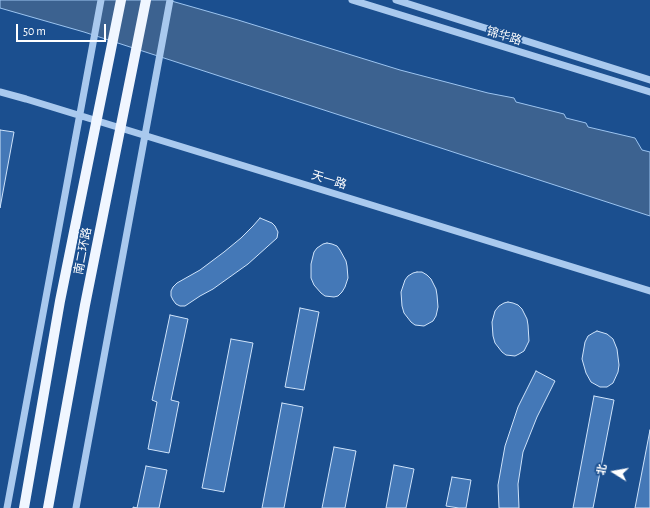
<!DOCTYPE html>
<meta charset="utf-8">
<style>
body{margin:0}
#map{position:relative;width:650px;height:508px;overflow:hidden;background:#1b4f8f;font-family:"Alegreya Sans","Noto Sans SC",sans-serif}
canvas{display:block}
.north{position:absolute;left:594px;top:452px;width:40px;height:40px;-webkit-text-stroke:3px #1b4f8f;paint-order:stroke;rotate:281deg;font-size:11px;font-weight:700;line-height:16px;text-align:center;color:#fff}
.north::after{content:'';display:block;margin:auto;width:14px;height:18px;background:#fff;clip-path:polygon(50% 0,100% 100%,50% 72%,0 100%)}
.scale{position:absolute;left:16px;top:24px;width:90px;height:18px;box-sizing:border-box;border:2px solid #fff;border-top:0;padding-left:5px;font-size:12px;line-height:14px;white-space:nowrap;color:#fff;-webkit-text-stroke:3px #1b4f8f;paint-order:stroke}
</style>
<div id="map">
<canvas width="650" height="508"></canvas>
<div class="north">北</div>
<div class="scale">50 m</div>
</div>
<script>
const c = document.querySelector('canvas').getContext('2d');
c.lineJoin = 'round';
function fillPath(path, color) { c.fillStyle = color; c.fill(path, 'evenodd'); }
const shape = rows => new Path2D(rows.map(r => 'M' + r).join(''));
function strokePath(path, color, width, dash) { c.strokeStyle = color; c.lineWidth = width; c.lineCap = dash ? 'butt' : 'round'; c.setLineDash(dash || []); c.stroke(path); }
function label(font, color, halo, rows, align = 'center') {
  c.font = font + ' "Alegreya Sans","Noto Sans SC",sans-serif'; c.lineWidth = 3; c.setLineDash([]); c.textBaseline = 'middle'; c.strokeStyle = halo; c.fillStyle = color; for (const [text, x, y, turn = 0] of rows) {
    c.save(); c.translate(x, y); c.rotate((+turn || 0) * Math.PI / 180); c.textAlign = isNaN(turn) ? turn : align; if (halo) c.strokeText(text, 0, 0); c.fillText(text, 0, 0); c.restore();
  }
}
const water = shape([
 [0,0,168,0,238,20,400,70,488,93,514,98,516,102,564,114,566,118,586,123,588,127,635,138,642,150,650,152,650,216,84,32,0,8,0,0]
]);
const building = shape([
 [0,130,14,132,0,208,0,130],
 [260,218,272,223,275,226,278,232,277,238,248,264,213,289,200,296,185,306,180,306,176,304,173,300,171,296,171,291,173,287,177,283,200,270,224,252,241,238,253,226,260,218],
 [327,243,332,244,337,246,340,250,346,261,347,266,348,278,345,287,342,292,338,296,334,297,325,296,321,293,314,285,311,278,311,264,314,252,317,248,323,244,327,243],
 [417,272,422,272,427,275,431,279,436,289,437,295,438,307,436,316,433,321,424,326,415,325,411,322,404,313,402,306,401,292,405,280,408,276,413,273,417,272],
 [508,302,513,303,518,305,522,309,527,319,528,325,529,341,524,351,519,354,515,356,506,355,502,352,495,343,493,336,492,322,495,311,499,306,504,303,508,302],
 [300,308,319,312,304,390,285,387,300,308],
 [170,315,188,319,171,400,179,402,169,453,148,449,157,402,152,400,170,315],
 [597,331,607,334,613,339,617,349,619,365,618,372,613,383,607,387,600,387,591,382,586,373,582,359,585,342,588,336,593,333,597,331],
 [231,339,253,343,224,492,202,488,231,339],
 [536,371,555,381,537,417,523,452,518,484,519,508,499,508,498,485,505,446,518,407,536,371],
 [594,396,614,400,593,508,573,508,594,396],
 [282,403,303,407,284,508,262,508,282,403],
 [650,430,650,508,635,508,650,430],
 [334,447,356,451,345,508,322,508,334,447],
 [394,465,414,469,406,508,386,508,394,465],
 [146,466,167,470,159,508,133,508,133,507,137,508,146,466],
 [452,477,471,480,466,508,459,508,446,506,452,477]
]);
const minor = shape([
 [352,0,650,92],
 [396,0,650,80],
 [0,92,26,99,352,199,650,291],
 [7,508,101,0],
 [76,508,170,0]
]);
const major = shape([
 [24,508,60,301,121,0],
 [48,508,85,305,146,0]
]);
const streetNames = [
 ["锦华路",504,36,17],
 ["天一路",329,180,17],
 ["南二环路",83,251,-79]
];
fillPath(water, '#3c6290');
strokePath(water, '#9cc4f0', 1);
fillPath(building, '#4478b7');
strokePath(building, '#cfe3fa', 1);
strokePath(minor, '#a9c9ee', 7);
strokePath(major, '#f0f6ff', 10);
label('12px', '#fff', '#1b4f8f', streetNames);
</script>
